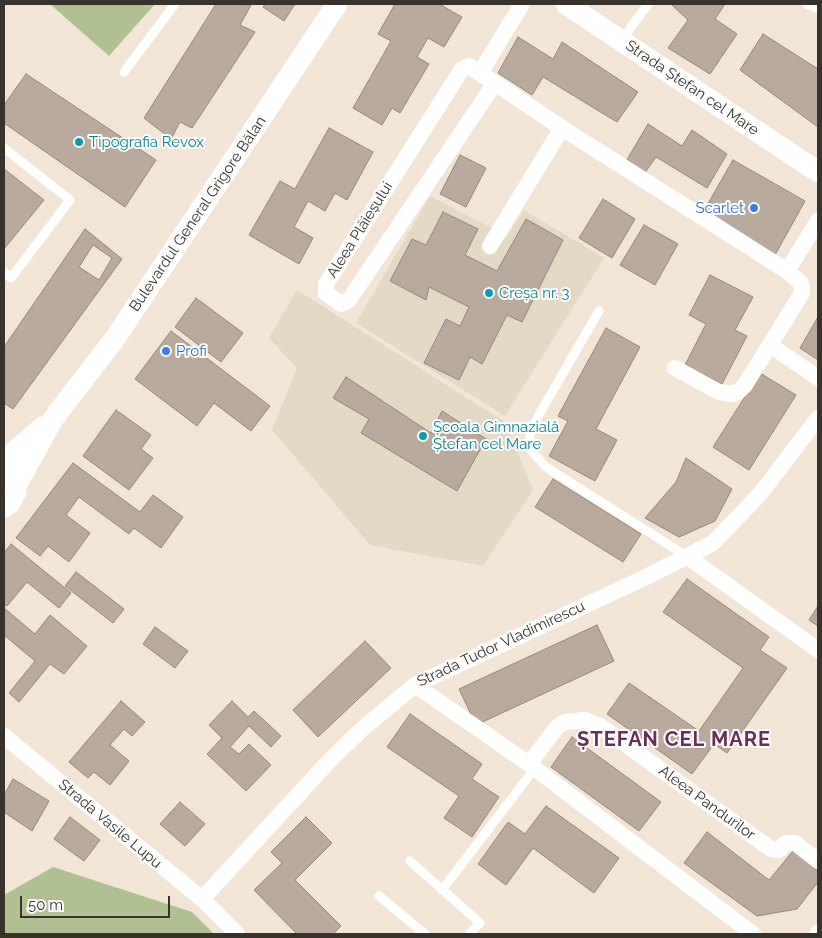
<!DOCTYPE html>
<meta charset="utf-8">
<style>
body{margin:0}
#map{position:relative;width:822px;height:938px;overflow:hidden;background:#f2e5d5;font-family:Raleway,sans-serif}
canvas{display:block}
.frame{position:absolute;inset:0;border:5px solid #37322c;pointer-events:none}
.scale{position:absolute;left:20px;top:896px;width:150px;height:22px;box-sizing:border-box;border:2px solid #37322c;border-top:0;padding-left:6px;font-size:15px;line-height:18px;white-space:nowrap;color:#37322c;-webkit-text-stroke:4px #fff;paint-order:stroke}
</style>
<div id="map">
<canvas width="822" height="938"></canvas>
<div class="frame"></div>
<div class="scale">50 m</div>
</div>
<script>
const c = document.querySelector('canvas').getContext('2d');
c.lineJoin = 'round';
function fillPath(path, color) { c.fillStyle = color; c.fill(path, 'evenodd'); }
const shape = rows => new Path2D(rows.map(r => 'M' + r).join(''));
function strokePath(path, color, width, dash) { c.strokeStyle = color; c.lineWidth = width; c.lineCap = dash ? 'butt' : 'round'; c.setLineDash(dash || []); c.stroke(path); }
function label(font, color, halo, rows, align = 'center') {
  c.font = font + ' Raleway,sans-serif'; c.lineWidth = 4; c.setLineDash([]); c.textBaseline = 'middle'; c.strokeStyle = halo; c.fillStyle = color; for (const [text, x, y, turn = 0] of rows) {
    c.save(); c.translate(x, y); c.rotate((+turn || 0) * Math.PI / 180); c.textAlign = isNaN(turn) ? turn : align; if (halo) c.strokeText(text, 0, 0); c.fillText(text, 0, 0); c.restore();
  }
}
const education = shape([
 [430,196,507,236,524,210,604,258,505,416,356,323],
 [297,290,505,422,533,490,483,566,370,545,272,430,297,368,269,338]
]);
const green = shape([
 [50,4,155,4,109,56],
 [53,867,192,912,214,934,4,934,4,895]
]);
const building = shape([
 [216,4,251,5,240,25,255,32,192,128,180,122,171,139,144,118,216,4],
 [265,4,295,4,284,21,263,7,265,4],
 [395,4,439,4,462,17,444,47,428,38,417,57,429,64,400,113,392,108,382,125,353,108,391,41,378,34,395,4],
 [671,4,725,4,715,19,737,34,710,74,668,48,688,20,671,4],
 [763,34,818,69,818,127,740,70,763,34],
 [518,37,553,59,562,42,638,92,617,122,543,77,532,95,498,73,518,37],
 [26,74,156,160,125,207,4,123,4,105,26,74],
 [648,124,682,146,692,130,727,154,707,188,656,157,644,174,625,163,648,124],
 [329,128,373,152,347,200,335,193,325,211,308,201,294,227,313,238,299,264,249,235,280,181,295,189,329,128],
 [460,155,486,168,466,207,440,194,460,155],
 [733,160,805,201,775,255,702,214,733,160],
 [4,169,44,200,4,249,4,169],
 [603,199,635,219,612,258,579,238,603,199],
 [443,212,478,229,465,255,497,271,526,219,563,240,522,322,507,315,482,364,470,357,459,380,424,363,446,319,460,326,469,307,429,287,426,300,390,281,412,239,426,245,443,212],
 [644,225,678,244,655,285,620,265,644,225],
 [85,229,122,259,13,409,4,403,4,347,85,229],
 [93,245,112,258,99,280,79,267,93,245],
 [710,275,753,297,735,330,747,336,722,384,685,365,706,324,689,315,710,275],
 [196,298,243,333,221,362,175,327,196,298],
 [818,317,818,360,800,348,818,317],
 [606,328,640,347,596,429,617,440,595,481,549,456,568,421,558,416,606,328],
 [171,331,270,406,251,431,214,403,197,426,135,379,171,331],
 [760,373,796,395,749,470,713,447,760,373],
 [346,377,431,433,442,411,486,439,457,491,361,433,369,419,333,398,346,377],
 [116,410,151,435,141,449,153,458,129,490,83,456,116,410],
 [686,458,732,489,715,521,679,537,645,518,676,482,686,458],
 [73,463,140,512,153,495,183,517,161,548,134,528,129,534,79,497,66,515,90,533,69,562,48,546,40,556,16,538,73,463],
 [553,479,641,534,623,562,535,507,553,479],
 [11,544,71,593,59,608,27,582,7,606,4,604,4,553,11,544],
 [76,572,124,609,113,623,65,586,76,572],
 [687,579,769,637,760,650,787,668,727,753,714,744,692,774,607,714,629,683,699,731,743,668,663,612,687,579],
 [818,606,818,626,809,620,818,606],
 [4,608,35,634,50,615,87,646,64,674,50,664,19,702,9,693,35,661,4,635,4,608],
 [597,625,614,661,476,725,459,689,597,625],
 [155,627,188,651,175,668,143,644,155,627],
 [365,641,391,668,318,737,293,710,365,641],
 [121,701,145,722,132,736,124,729,110,745,129,761,110,785,94,772,88,778,69,762,121,701],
 [232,701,248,717,254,711,281,736,271,747,249,726,230,747,239,754,249,744,271,765,246,791,207,754,222,738,209,725,232,701],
 [410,714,482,764,472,779,499,797,472,837,444,818,459,796,387,747,410,714],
 [572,737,661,802,639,831,551,767,572,737],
 [13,779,49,801,32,831,4,812,4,795,13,779],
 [180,802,205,824,185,846,160,824,180,802],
 [546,806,619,858,594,893,533,848,506,885,478,864,508,822,525,834,546,806],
 [70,817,100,840,84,861,54,839,70,817],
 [306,817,332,843,295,880,341,926,333,934,297,934,254,890,282,863,271,852,306,817],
 [707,832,769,880,793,851,818,871,818,882,797,909,757,916,684,863,707,832]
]);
const service = shape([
 [807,4,818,9],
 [622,40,648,4],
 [124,72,175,4],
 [4,148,70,200,11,278,4,272],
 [599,311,540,413,530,432,530,449,546,467,688,557],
 [410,861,480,923,469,934],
 [442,890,535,768],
 [379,896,425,934]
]);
const minor = shape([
 [480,73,522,4],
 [495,83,349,300,341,304,326,293,326,284,462,69,469,66,495,83,562,128,787,271,801,283,802,293,745,385,739,391,733,394,719,392,675,368],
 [490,246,562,128],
 [787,271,818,221],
 [770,345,818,378],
 [688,557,818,650],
 [415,685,529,764,753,934],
 [4,736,202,899,237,934],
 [529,764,557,727,565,722,586,720,600,726,771,849,779,850,786,843,795,843,818,861],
 [202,899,332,758,362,729,415,685,644,578,713,543,760,494,818,418],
 [817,934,818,933]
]);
const tertiary = shape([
 [566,4,818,172],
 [4,460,43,427],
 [16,486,53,419,116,337,337,4],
 [4,507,10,503,16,492,15,481,10,474]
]);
const markers = [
 [79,142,5,"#0f9aa8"],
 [754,208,5,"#3f7fe0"],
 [489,293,5,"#0f9aa8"],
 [166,351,5,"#3f7fe0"],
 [423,436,5,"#0f9aa8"]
];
const streetNames = [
 ["Strada Ștefan cel Mare",692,88,34],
 ["Bulevardul General Grigore Bălan",198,214,-56],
 ["Aleea Plăieșului",360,230,-58],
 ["Strada Tudor Vladimirescu",501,644,-25],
 ["Aleea Pandurilor",707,803,36],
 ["Strada Vasile Lupu",110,824,40]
];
const cultureNames = [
 ["Tipografia Revox",89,142],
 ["Creșa nr. 3",499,293],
 ["Școala Gimnazială",433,427],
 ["Ștefan cel Mare",433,444]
];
const shopNames = [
 ["Scarlet",744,208],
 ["Profi",176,351,"left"]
];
const districtNames = [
 ["ȘTEFAN CEL MARE",674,740]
];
fillPath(education, '#e3d9c4');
fillPath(green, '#b0c090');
fillPath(building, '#b9aa9d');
strokePath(building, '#958679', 1);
strokePath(service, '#fff', 9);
strokePath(minor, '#fff', 16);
strokePath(tertiary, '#fff', 21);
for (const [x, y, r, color] of markers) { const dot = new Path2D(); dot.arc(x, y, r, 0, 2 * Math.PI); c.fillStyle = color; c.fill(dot); strokePath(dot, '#fff', 2); }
label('15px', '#37322c', '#fff', streetNames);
label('15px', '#0d838f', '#fff', cultureNames, 'left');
label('15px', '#366cbe', '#fff', shopNames, 'right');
c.letterSpacing = '1px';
label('bold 20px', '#682e58', '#fff', districtNames);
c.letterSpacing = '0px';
</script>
